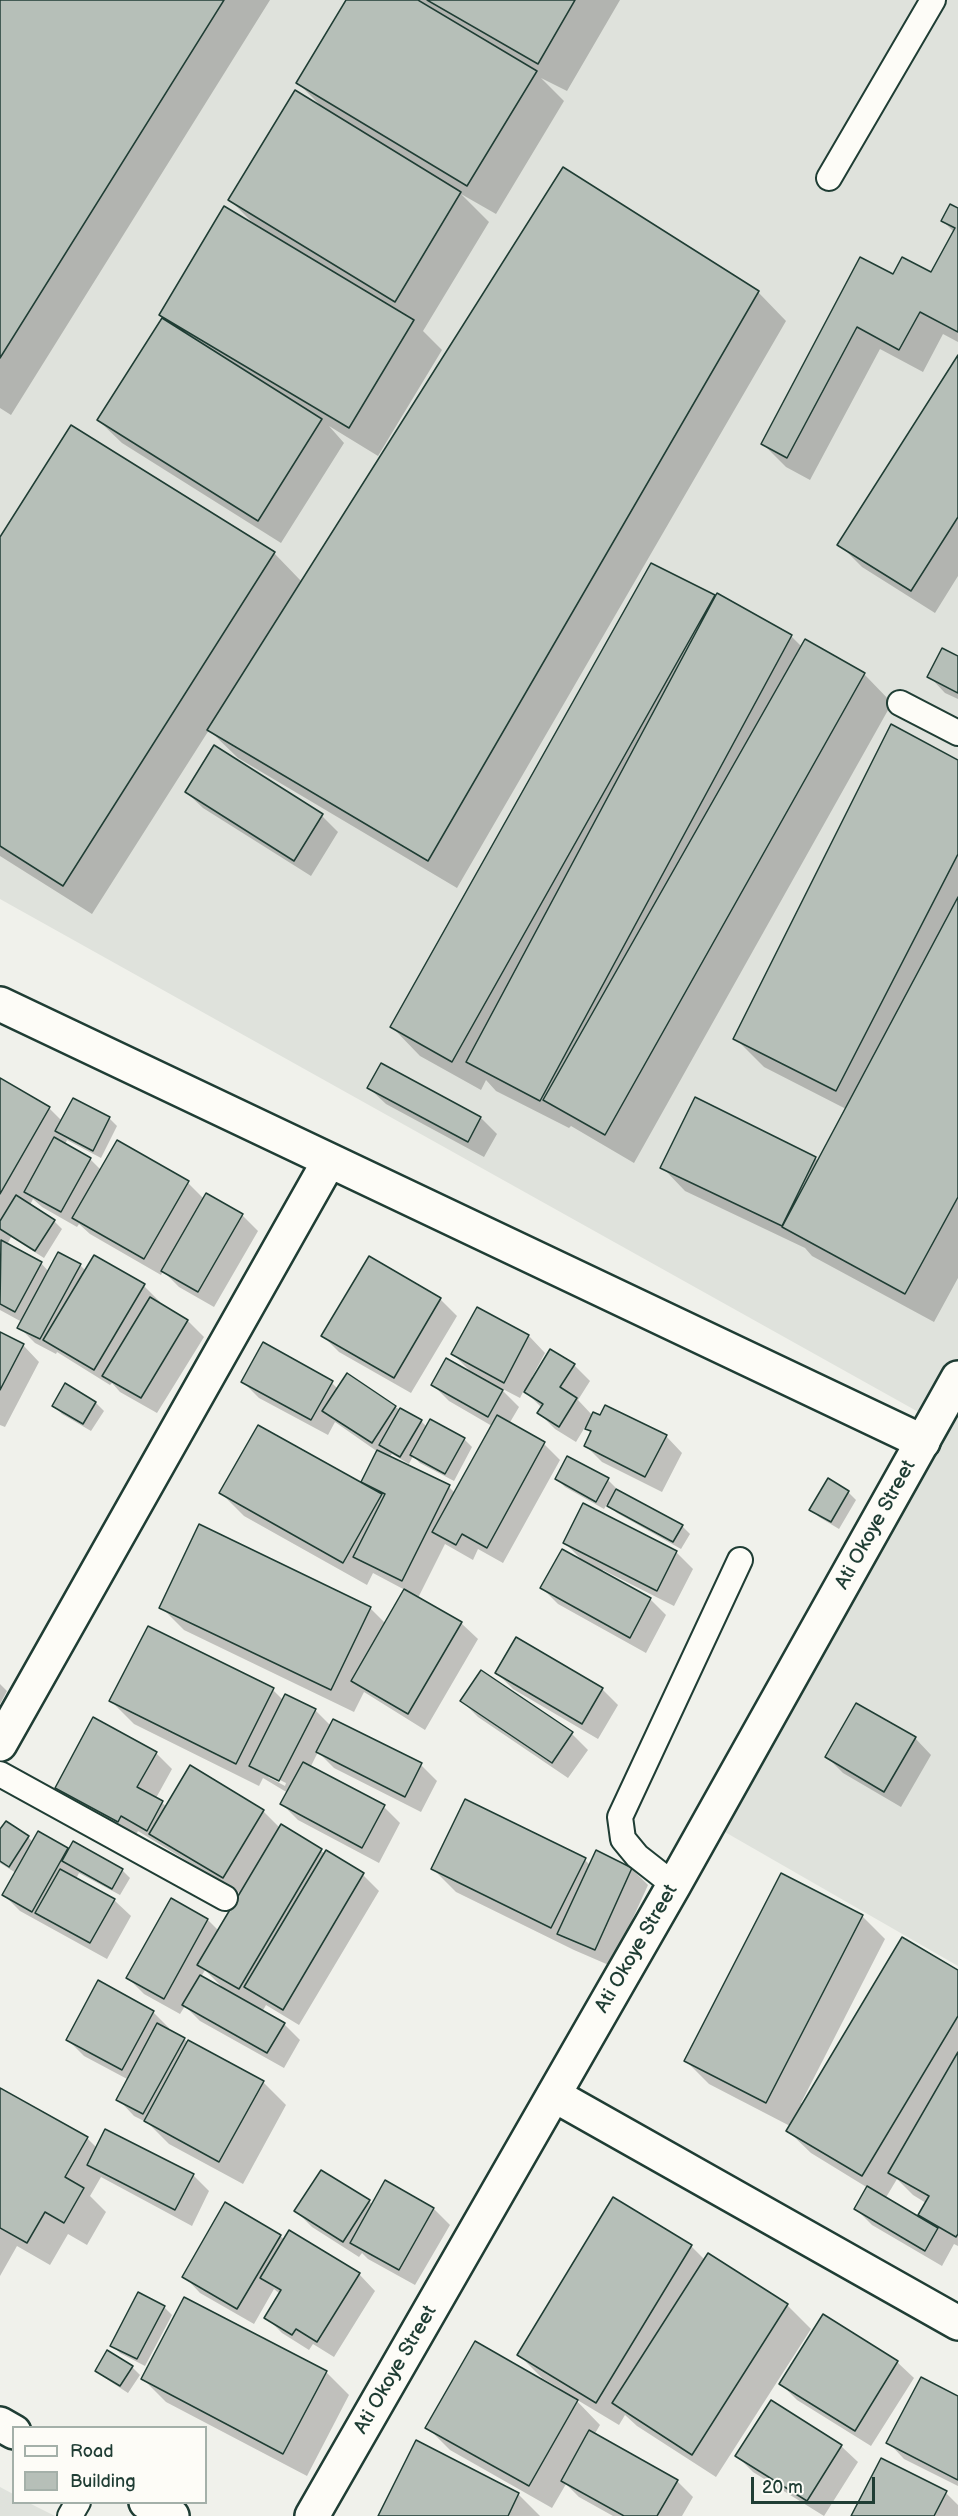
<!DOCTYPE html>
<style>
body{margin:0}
#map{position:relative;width:958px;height:2516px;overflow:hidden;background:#f0f1eb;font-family:"Balsamiq Sans",sans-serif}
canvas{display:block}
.legend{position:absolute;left:12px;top:2426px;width:195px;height:78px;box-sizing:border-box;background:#fdfcf7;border:2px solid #a4b0a9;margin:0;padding:8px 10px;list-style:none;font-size:18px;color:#1f3d34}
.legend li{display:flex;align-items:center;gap:12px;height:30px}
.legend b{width:30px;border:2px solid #a4b0a9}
.scale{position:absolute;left:751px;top:2477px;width:124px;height:27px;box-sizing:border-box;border:3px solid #1f3d34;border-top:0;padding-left:8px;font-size:18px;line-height:21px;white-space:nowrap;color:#1f3d34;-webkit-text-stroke:4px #fdfcf7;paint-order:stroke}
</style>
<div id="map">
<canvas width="958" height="2516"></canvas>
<ul class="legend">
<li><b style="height:8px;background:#fdfcf7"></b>Road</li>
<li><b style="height:16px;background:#b6bfb8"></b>Building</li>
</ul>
<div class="scale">20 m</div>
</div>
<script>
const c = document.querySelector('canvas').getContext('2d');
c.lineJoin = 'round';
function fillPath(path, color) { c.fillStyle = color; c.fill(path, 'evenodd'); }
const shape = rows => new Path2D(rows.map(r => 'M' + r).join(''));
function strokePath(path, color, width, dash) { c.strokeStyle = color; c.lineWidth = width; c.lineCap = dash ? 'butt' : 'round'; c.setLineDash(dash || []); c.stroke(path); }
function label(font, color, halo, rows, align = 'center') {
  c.font = font + ' "Balsamiq Sans",sans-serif'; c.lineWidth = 4.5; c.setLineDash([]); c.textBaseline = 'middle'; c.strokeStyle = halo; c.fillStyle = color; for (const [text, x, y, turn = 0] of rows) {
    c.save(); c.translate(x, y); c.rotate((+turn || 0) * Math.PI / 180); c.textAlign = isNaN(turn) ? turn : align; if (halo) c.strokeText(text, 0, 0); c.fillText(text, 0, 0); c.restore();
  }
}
const built = shape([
 [0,0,958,0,958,1966,704,1820,931,1419,0,899],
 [0,2487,13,2494,14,2502,29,2503,55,2516,0,2516]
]);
const shadow = shape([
 [0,0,270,0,11,415,0,408],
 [348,0,620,0,567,91,541,78,564,101,496,214,461,194,489,222,423,331,442,350,378,456,329,426,344,443,281,543,122,443,98,420,169,323,161,315,255,225,230,200,323,108,298,83],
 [958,210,958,342,943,334,923,372,880,349,810,480,786,467,763,444,893,276,932,274,954,232,943,221],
 [758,292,786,321,457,888,238,758,209,730,92,914,0,856,0,540,274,553,302,582],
 [958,357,958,576,935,613,862,567,839,544],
 [714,596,791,636,802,647,864,674,892,703,634,1163,571,1126,569,1128,496,1091,486,1080,481,1090,420,1056,392,1027],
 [958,658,958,699,945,693,929,676],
 [958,762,958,1278,934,1322,812,1256,805,1248,685,1191,662,1167,815,1158,818,1161,846,1109,764,1067,735,1038],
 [186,792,322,816,338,832,311,876,203,808],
 [381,1065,481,1118,497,1134,484,1157,386,1104,369,1088],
 [0,1080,49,1108,62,1121,74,1100,109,1118,117,1126,101,1158,67,1140,65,1145,90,1159,101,1170,117,1142,188,1183,204,1199,242,1215,258,1231,214,1307,179,1287,163,1271,161,1275,90,1234,79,1224,77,1227,42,1207,33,1199,30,1205,54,1221,62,1229,44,1258,11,1237,7,1245,41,1263,49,1272,80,1265,86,1271,95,1257,144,1286,160,1302,159,1304,188,1321,204,1337,157,1413,120,1392,112,1383,110,1385,57,1352,56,1354,35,1343,19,1327,22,1322,0,1310],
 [369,1258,440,1299,457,1316,411,1393,339,1352,323,1336],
 [478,1309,529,1336,545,1353,532,1377,534,1378,574,1365,590,1381,578,1400,593,1416,666,1436,682,1453,662,1492,602,1462,586,1446,592,1434,585,1427,576,1442,555,1429,539,1413,542,1408,524,1390,520,1398,499,1387,519,1407,509,1424,544,1444,560,1460,503,1563,478,1549,473,1560,445,1544,418,1598,461,1623,478,1639,425,1730,364,1692,354,1712,184,1630,161,1607,370,1608,386,1624,405,1590,373,1573,367,1585,244,1516,221,1493,368,1487,363,1482,378,1452,335,1422,328,1435,259,1398,243,1382,332,1383,338,1389,395,1407,421,1421,427,1427,464,1439,472,1447,454,1481,420,1463,413,1456,409,1464,392,1454,389,1457,449,1487,455,1493,492,1426,449,1401,433,1385,472,1373,453,1354],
 [0,1334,23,1345,39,1362,5,1427,0,1425],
 [65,1385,96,1403,104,1411,91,1431,62,1414,54,1406],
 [557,1479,608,1480,616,1488,615,1490,682,1526,690,1534,681,1549,617,1513,607,1504,604,1509,565,1487],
 [848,1492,856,1500,839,1529,819,1517,811,1509],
 [584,1505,677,1553,693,1569,674,1606,603,1570,602,1572,650,1599,666,1615,646,1653,558,1604,542,1588,583,1561,565,1543],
 [497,1673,602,1689,618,1705,598,1739,513,1689],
 [0,1684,7,1691,0,1704],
 [273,1690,284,1701,315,1710,331,1726,421,1765,437,1781,421,1812,334,1768,318,1752,310,1768,384,1807,400,1823,379,1863,298,1820,282,1804,288,1793,263,1778,259,1786,134,1724,111,1701],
 [268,1774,286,1783,285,1786,268,1777],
 [462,1701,572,1734,588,1750,568,1778,478,1717],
 [915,1738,931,1755,901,1807,843,1773,827,1757],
 [156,1753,172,1769,156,1798,167,1807,263,1811,280,1828,363,1875,379,1891,299,2025,266,2005,262,2012,284,2024,300,2040,284,2068,200,2021,185,2006,180,2014,144,1994,128,1978,171,1900,208,1920,219,1931,241,1894,138,1831,135,1837,73,1804,57,1788],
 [205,1970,224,1989,201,1977],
 [0,1832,28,1837,33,1842,67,1849,122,1870,130,1878,120,1895,79,1873,76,1879,114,1900,131,1916,107,1959,20,1911,4,1895,16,1873,0,1863],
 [585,1860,590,1865,632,1869,648,1885,611,1966,574,1950,456,1892,433,1869],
 [862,1916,885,1939,801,2103,803,2104,958,1972,958,2246,954,2244,942,2266,872,2225,856,2209,868,2188,811,2153,787,2130,790,2126,709,2084,686,2061],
 [897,2179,913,2195,926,2203,920,2214,928,2222,885,2199],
 [153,2012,169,2028,168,2031,263,2082,286,2105,243,2184,169,2144,148,2123,134,2116,118,2099,129,2080,84,2056,68,2040],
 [0,2089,87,2138,97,2148,193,2175,209,2191,192,2226,101,2177,90,2196,106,2212,87,2245,68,2234,50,2265,17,2246,0,2276],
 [386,2182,434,2209,450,2225,415,2285,368,2259,362,2253,359,2257,312,2227,296,2211,369,2201,373,2206],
 [280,2236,285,2240,359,2274,375,2291,334,2357,313,2344,309,2350,282,2333,266,2317,280,2294,274,2289,254,2324,200,2293,184,2276],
 [691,2246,705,2260,708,2255,788,2306,811,2329,716,2477,637,2426,625,2415,619,2425,574,2398,600,2425,594,2435,677,2481,693,2497,682,2516,613,2516,579,2497,566,2484,552,2508,450,2450,427,2427,558,2391,559,2388,542,2378,519,2355],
 [164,2307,172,2315,145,2366,120,2353,112,2345],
 [897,2362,914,2378,871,2446,797,2400,781,2384],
 [132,2367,140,2375,128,2393,105,2378,97,2370],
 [326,2372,349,2395,307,2476,166,2402,143,2379],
 [958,2398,958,2486,904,2459,888,2442],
 [841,2446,858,2462,824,2516,753,2472,737,2456],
 [946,2493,958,2505,958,2516,853,2516],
 [518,2494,540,2516,380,2516]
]);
const building = shape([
 [0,0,224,0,0,358,0,0],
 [346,0,418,0,537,71,467,186,296,83,346,0],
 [427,0,575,0,538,64,427,0],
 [295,90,461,192,395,302,228,200,295,90],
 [563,167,759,291,428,861,207,730,563,167],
 [950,204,958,208,958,332,920,312,899,350,857,327,787,458,761,444,860,257,893,274,902,257,931,272,955,228,941,221,950,204],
 [224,206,414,320,349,428,159,315,224,206],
 [162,318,322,419,258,521,97,420,162,318],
 [958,355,958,517,911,591,837,545,958,355],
 [71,425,275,552,63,886,0,846,0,537,71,425],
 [651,563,715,595,452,1062,390,1027,651,563],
 [717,593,792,635,540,1101,466,1062,717,593],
 [805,639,865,673,605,1135,543,1100,805,639],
 [942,648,958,656,958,693,927,677,942,648],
 [891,724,958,760,958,854,836,1091,733,1039,891,724],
 [214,745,323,814,294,861,185,792,214,745],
 [958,897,958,1197,905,1294,782,1227,958,897],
 [381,1063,481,1117,468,1142,367,1088,381,1063],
 [0,1078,50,1107,0,1194,0,1078],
 [695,1097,816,1157,782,1226,660,1168,695,1097],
 [73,1098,110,1117,93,1151,55,1131,73,1098],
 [54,1137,91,1158,61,1212,24,1192,54,1137],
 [117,1140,189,1181,144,1259,72,1218,117,1140],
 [206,1193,243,1214,198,1292,161,1271,206,1193],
 [16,1195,55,1220,35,1251,0,1229,0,1221,16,1195],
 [1,1240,42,1262,15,1312,0,1304,1,1240],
 [58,1252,81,1264,40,1339,17,1328,58,1252],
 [94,1255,145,1284,94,1370,43,1340,94,1255],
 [369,1256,441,1298,394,1378,321,1336,369,1256],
 [150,1297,188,1320,141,1398,102,1376,150,1297],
 [477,1307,529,1335,504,1383,451,1354,477,1307],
 [0,1332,24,1344,0,1390,0,1332],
 [263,1342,333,1381,311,1420,241,1382,263,1342],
 [550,1349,575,1364,560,1387,577,1398,559,1427,537,1413,543,1404,524,1392,550,1349],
 [446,1358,503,1390,488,1417,431,1385,446,1358],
 [347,1373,396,1406,372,1443,322,1411,347,1373],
 [65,1383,96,1402,83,1424,52,1406,65,1383],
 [605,1405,667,1435,645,1477,584,1446,591,1431,585,1429,593,1412,600,1415,605,1405],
 [400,1408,422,1420,400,1457,379,1445,400,1408],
 [497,1415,545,1442,487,1548,462,1534,456,1545,432,1532,497,1415],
 [430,1419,465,1438,445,1474,410,1455,430,1419],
 [258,1425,382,1494,343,1563,219,1493,258,1425],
 [377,1450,450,1485,402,1581,353,1557,385,1494,361,1482,377,1450],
 [567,1456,609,1478,596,1502,555,1479,567,1456],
 [828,1478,849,1491,831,1522,809,1510,828,1478],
 [616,1489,683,1525,673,1542,607,1506,616,1489],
 [583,1503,677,1551,657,1591,563,1543,583,1503],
 [199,1524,371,1607,331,1690,159,1608,199,1524],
 [562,1549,651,1598,630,1638,540,1588,562,1549],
 [404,1589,462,1622,408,1714,351,1681,404,1589],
 [148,1626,274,1688,236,1764,109,1701,148,1626],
 [516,1637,603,1688,582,1724,495,1673,516,1637],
 [481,1670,573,1732,552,1763,460,1701,481,1670],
 [285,1694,316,1709,279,1781,249,1766,285,1694],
 [856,1703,916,1737,884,1792,825,1757,856,1703],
 [93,1717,157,1752,137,1787,163,1801,147,1831,121,1816,118,1822,55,1788,93,1717],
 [333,1719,422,1763,405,1797,316,1752,333,1719],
 [303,1762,385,1805,362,1848,280,1804,303,1762],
 [190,1765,264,1810,223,1878,149,1834,190,1765],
 [465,1799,586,1858,551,1928,431,1869,465,1799],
 [6,1821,29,1836,9,1867,0,1861,0,1829,6,1821],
 [281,1824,322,1849,239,1989,197,1965,281,1824],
 [38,1831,68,1848,32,1912,2,1895,38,1831],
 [73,1841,123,1869,112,1889,62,1861,73,1841],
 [326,1850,364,1873,283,2010,244,1987,326,1850],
 [596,1850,632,1868,595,1950,557,1934,596,1850],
 [60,1869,115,1899,90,1943,35,1913,60,1869],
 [781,1873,863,1915,766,2103,684,2061,781,1873],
 [171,1898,208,1919,164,1999,126,1978,171,1898],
 [902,1937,958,1970,958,2016,862,2176,786,2131,902,1937],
 [200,1975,285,2023,267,2053,182,2005,200,1975],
 [98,1980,154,2011,122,2070,66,2040,98,1980],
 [157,2023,185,2038,143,2114,116,2100,157,2023],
 [188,2040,264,2081,219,2162,144,2121,188,2040],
 [958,2052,958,2234,956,2237,918,2215,929,2196,888,2173,958,2052],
 [0,2088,88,2137,65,2177,84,2188,64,2223,45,2212,27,2243,0,2228,0,2088],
 [105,2129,194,2174,175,2210,87,2165,105,2129],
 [321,2170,370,2200,343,2242,294,2211,321,2170],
 [385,2180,434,2208,399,2270,350,2243,385,2180],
 [867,2186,938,2228,925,2251,854,2209,867,2186],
 [613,2197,692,2245,596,2403,517,2355,613,2197],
 [225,2202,281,2235,237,2309,182,2277,225,2202],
 [289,2230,360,2273,317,2342,296,2329,292,2335,264,2318,281,2290,260,2278,289,2230],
 [708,2253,788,2304,692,2455,612,2403,708,2253],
 [138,2292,165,2306,137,2359,110,2346,138,2292],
 [184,2297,327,2371,283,2454,141,2379,184,2297],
 [823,2314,898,2361,855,2431,779,2384,823,2314],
 [475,2341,578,2400,529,2486,425,2428,475,2341],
 [107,2350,133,2366,120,2386,95,2371,107,2350],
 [921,2377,958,2396,958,2480,886,2443,921,2377],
 [771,2400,842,2445,807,2501,735,2456,771,2400],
 [589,2430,678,2480,657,2516,624,2516,561,2481,589,2430],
 [416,2440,519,2493,508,2516,378,2516,416,2440],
 [881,2458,947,2491,934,2516,851,2516,881,2458]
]);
const lane = shape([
 [829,178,933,0],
 [900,703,958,733],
 [0,1774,225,1898],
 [674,1885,637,1856,623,1839,620,1817,740,1560],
 [70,2516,78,2502]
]);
const street = shape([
 [0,1004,923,1442],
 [0,1744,329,1161],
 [554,2095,958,2323],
 [0,2424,14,2432],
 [146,2502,172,2516]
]);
const secondary = shape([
 [312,2516,674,1885,958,1378]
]);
const streetNames = [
 ["Ati Okoye Street",876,1525,-61],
 ["Ati Okoye Street",637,1949,-60],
 ["Ati Okoye Street",396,2370,-60]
];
fillPath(built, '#dfe2dc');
fillPath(shadow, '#0003');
fillPath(building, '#b6bfb8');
strokePath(building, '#1f3d34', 1.5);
strokePath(lane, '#1f3d34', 28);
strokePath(street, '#1f3d34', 38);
strokePath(secondary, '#1f3d34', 38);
strokePath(lane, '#fdfcf7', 24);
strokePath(street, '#fdfcf7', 33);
strokePath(secondary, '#fdfcf7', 33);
label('20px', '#1f3d34', '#fdfcf7', streetNames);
</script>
